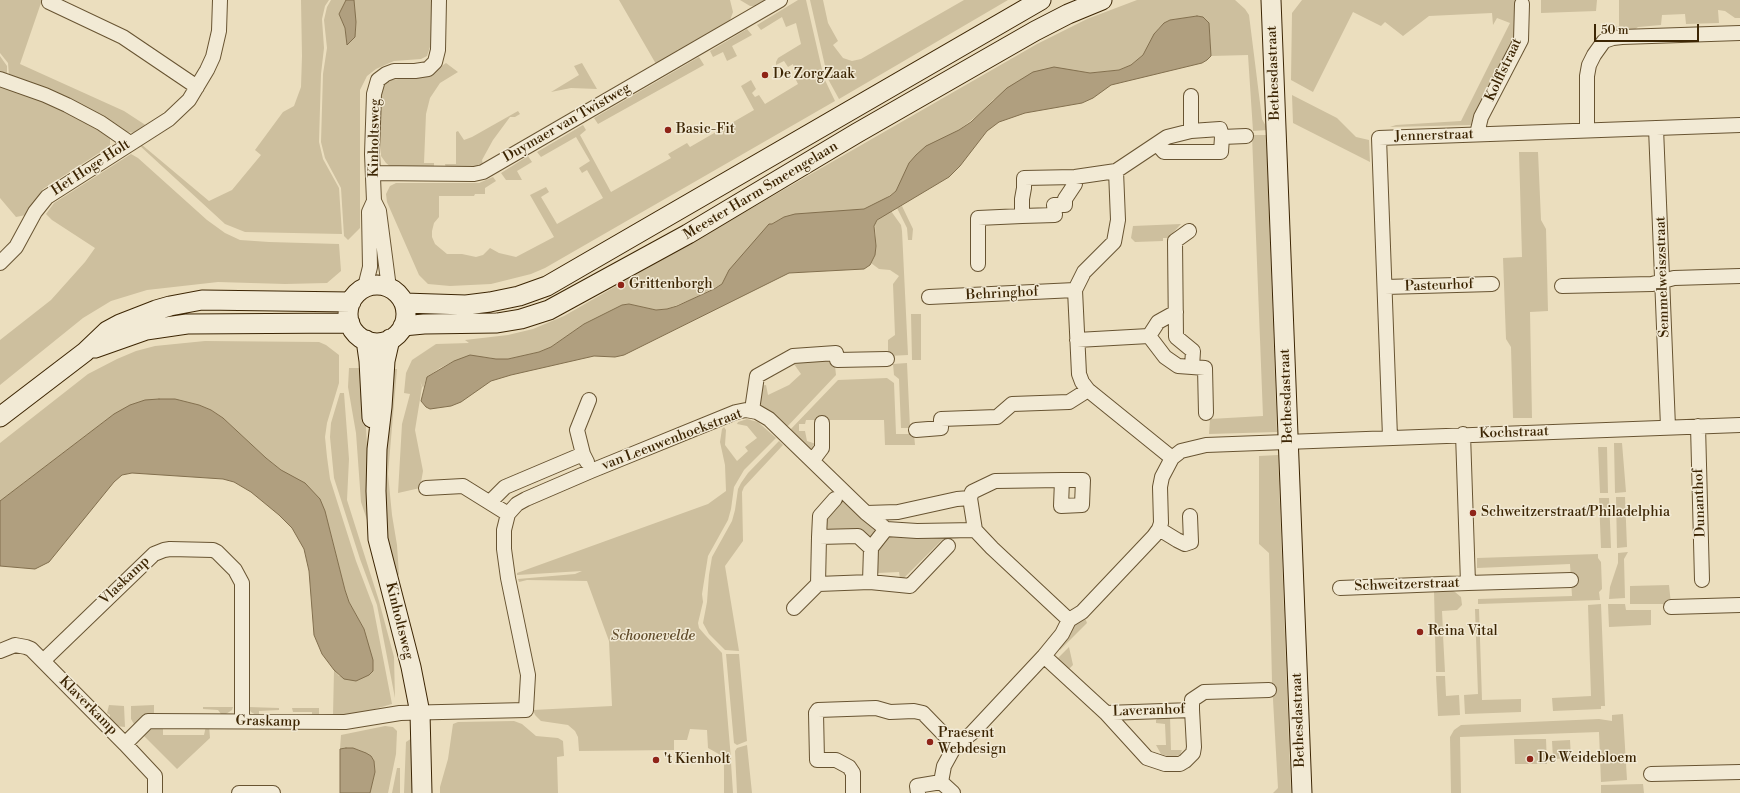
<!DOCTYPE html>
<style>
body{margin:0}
#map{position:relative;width:1740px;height:793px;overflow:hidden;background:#ebdebe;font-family:"Libre Bodoni",serif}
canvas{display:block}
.scale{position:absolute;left:1594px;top:24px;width:105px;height:18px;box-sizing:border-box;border:2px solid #3d2604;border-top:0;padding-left:5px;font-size:12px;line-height:14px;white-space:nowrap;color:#3d2604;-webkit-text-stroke:3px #f2ead5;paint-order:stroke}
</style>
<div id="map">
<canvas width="1740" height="793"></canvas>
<div class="scale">50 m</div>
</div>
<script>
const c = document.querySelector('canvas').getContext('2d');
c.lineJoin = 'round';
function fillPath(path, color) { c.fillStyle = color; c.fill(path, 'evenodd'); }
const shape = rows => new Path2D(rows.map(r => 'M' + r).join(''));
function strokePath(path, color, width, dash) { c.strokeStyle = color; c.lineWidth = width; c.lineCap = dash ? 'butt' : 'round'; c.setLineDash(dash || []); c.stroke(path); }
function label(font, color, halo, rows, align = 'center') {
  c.font = font + ' "Libre Bodoni",serif'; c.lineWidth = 3; c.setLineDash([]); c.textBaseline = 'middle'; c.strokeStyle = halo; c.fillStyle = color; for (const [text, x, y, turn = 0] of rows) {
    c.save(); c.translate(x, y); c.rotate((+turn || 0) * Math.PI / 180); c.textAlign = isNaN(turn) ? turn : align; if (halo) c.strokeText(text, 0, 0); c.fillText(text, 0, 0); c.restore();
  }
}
const green = shape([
 [0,0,42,0,20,64,124,111,147,126,136,133,125,132,9,76,8,63,0,53],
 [301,0,329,0,325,6,322,19,324,48,321,74,319,142,323,159,339,188,342,234,245,232,225,224,139,145,141,144,209,201,232,190,261,155,255,150,283,112,294,106,301,87,302,56],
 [331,0,346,0,339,14,345,28,347,45,356,32,354,0,436,0,435,47,430,47,427,56,421,59,394,61,376,69,367,76,360,90,360,228,348,240,344,236,341,188,325,158,321,142,323,74,327,48,324,20,327,7],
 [619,0,730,0,733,12,729,23,656,64],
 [740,0,770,0,761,6,750,6],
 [798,0,806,0,824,78,835,101,545,268,531,274,491,284,450,286,428,284,419,275,387,202,386,194,390,186,396,183,479,183,493,177,496,181,485,188,485,194,475,194,474,196,439,196,439,217,434,223,432,231,432,237,435,244,447,254,462,254,476,257,483,255,490,248,499,253,516,257,554,237,530,195,546,187,549,192,541,197,557,224,603,198,587,170,582,173,579,168,590,161,576,137,541,157,537,152,583,125,586,130,580,135,611,192,671,158,668,154,687,143,690,147,754,110,741,86,751,80,756,89,752,93,755,97,759,95,765,104,798,84,795,78,797,77,793,64,788,67,784,61,776,65,776,62,778,58,801,44,796,23,786,27,782,17,761,30,757,25],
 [810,0,823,0,828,23,838,41,833,45,843,58,852,61,861,59,964,0,1008,0,839,99,828,79],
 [1137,0,1235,0,1245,9,1249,15,1262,119,1268,130,1253,131,1248,55,1211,56,1209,23,1203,17,1197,16,1170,20,1159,28,1143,55,1131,65,1119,70,1090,73,1054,68,993,100,983,111,959,130,901,181,896,191,880,202,864,209,854,211,784,217,772,224,726,278,722,284,690,300,667,309,656,310,629,304,622,305,584,324,551,347,539,352,508,359,496,359,486,357,454,361,440,368,427,377,423,388,420,381,422,387,415,430,423,471,420,488,398,493,402,424,410,394,404,393,406,373,412,360,436,344,469,343,465,340,508,335,533,329,564,316,1037,44,1087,19],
 [1302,0,1520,0,1517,42,1472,125,1390,127,1396,125,1461,121,1510,23,1497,18,1493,25,1492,13,1429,16,1403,36,1385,22,1381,26,1353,12,1313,92,1291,80,1292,13],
 [1541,0,1612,0,1597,0,1596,11,1541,13],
 [1619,0,1740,0,1740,18,1735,18,1725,11,1718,10,1719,23,1686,24,1685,14,1662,15,1661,25,1638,27,1634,30,1612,31,1609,30,1608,27,1619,26],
 [747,29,752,35,732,46,737,56,727,61,723,52,713,57,710,51],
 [0,56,7,66,7,75,0,73],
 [699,57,704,65,598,124,594,118],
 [446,63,458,72,440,83,430,98,426,114,424,163,434,163,434,166,433,168,392,168,386,163,381,156,380,99,384,86,391,80,429,75],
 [582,63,597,89,571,88,551,92,579,75,574,66],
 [0,84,43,100,107,134,110,138,110,146,43,189,26,215,16,217,0,198],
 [1292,95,1337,118,1356,137,1369,140,1370,162,1293,123],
 [518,111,520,114,515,117,510,117,493,140,482,160,483,165,477,168,446,168,445,164,456,164,456,132,458,131,464,140,472,137],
 [1252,135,1266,135,1277,432,1209,434,1210,419,1263,416],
 [1519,152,1538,152,1541,220,1546,229,1548,311,1530,312,1532,418,1513,418,1511,347,1506,339,1503,258,1522,257],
 [131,154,138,158,207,220,225,233,240,240,269,242,339,244,341,271,327,283,285,284,218,282,147,290,111,301,83,318,0,385,0,340,51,300,85,262,95,248,52,220,46,214,54,203],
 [528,156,532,162,517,171,522,180,506,180,501,173],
 [902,206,913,229,912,240,908,240,907,228,897,208],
 [891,211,901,225,902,231,908,355,888,356,888,340,895,335,893,284,899,276,890,270,879,269,871,263,875,255,876,248,875,223,881,216],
 [1181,224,1168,238,1163,238,1163,241,1135,242,1131,238,1133,226],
 [911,314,921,314,921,360,912,360],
 [205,341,319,342,326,345,339,355,339,383,327,423,325,437,327,457,330,479,356,561,373,606,392,704,365,712,333,716,334,670,339,676,373,666,364,629,349,602,345,590,325,511,281,470,266,458,223,418,211,410,199,405,174,399,159,399,114,414,0,501,0,443,88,374,117,359,136,351,155,346],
 [827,360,835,366,836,375,785,429,761,405,761,386,766,385,768,395,789,385,801,374,794,364,796,362],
 [907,363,910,428,901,428,899,379,894,375,893,364],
 [349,368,363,368,367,446,369,526,361,502,356,433,348,387],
 [390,369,397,369,388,474,392,515,397,545,399,575,396,574,392,567,384,523,383,495],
 [887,378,894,383,896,434,914,434,915,445,885,445,884,420,806,420,805,424,799,424,799,431,805,431,807,441,816,444,812,451,795,435,789,431,838,380],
 [340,393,344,393,349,459,347,500,379,601,394,657,395,698,377,605,360,559,334,478,330,437,331,423],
 [747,419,758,422,776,438,744,470,734,487,731,509,728,520,708,556,702,594,703,602,698,623,699,628,706,636,722,653,731,759,724,759,724,757,708,748,707,730,690,729,687,740,674,740,674,750,579,751,578,737,575,731,568,725,541,721,535,715,533,710,612,706,609,641,587,581,527,580,519,582,518,579,575,574,582,571,517,575,517,573,708,504,726,491,725,465,720,442,722,429,724,427,726,430,725,445,737,461,748,451,745,447,757,438,747,426,737,424,738,422],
 [779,441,783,445,744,487,742,492,743,541,725,566,739,651,725,650,709,634,703,623,707,602,709,575,712,557,732,521,735,510,738,489,741,483,748,473],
 [1614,443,1622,443,1626,492,1615,493],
 [1598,447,1607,447,1608,493,1600,493],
 [1278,455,1291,793,1273,793,1278,788,1272,682,1269,553,1259,544,1259,456],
 [1616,497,1625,497,1627,547,1617,548],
 [1599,498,1609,498,1611,548,1601,548],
 [842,500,875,530,872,538,830,530,826,527,827,515],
 [963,534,960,538,942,540,904,578,900,579,899,572,878,573,877,551,888,537,893,535],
 [1628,552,1624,559,1625,598,1609,599,1610,587,1618,563,1618,553],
 [1598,554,1598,558,1601,562,1602,589,1599,592,1600,600,1478,604,1478,599,1572,596,1570,564,1477,568,1477,558],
 [1669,585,1671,604,1630,604,1630,586],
 [1451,590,1455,592,1461,597,1462,605,1457,610,1442,611,1443,631,1435,630,1434,591],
 [1601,604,1605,706,1601,706,1601,709,1553,711,1552,698,1591,696,1588,605],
 [1608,604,1625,604,1626,610,1651,610,1651,625,1609,627],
 [1475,609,1479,609,1482,700,1521,699,1521,712,1465,714,1464,695,1478,694],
 [1085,618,1087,623,1060,650,1060,645,1069,625],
 [1435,635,1443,635,1445,672,1436,672],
 [1069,647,1073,665,1068,670,1058,658],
 [726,654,739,654,747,741,737,745,734,743],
 [1436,676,1445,676,1446,696,1459,695,1460,715,1438,716],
 [109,705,124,706,125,727,116,726,110,721,110,715,107,713],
 [154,705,154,713,143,718,134,724,131,719,131,706],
 [203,707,233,707,232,710,226,714,221,714,218,710,203,709],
 [248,707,279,708,279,710,259,711,259,714,256,715,251,712],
 [292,708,319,708,319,716,312,716,312,712,293,712],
 [1623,714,1627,780,1601,782,1599,732,1460,737,1461,793,1451,793,1450,737,1454,730,1461,725,1599,719,1612,721,1612,715],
 [1170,716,1171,750,1182,750,1180,755,1176,756,1167,756,1161,754,1156,745,1166,745,1165,724,1156,723,1156,720,1159,717],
 [514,721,522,724,536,736,558,738,563,741,564,756,557,757,558,793,440,793,440,787,448,759,453,724,458,722],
 [163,725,163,735,204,735,206,726,209,725,210,738,177,769,142,734,148,727],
 [385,726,393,727,397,731,396,754,388,793,370,793,375,772,374,761,371,756,359,750,346,748,340,749,341,735],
 [412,738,414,793,404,793,406,742],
 [1514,739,1546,739,1547,764,1515,764],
 [1570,740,1571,758,1553,759,1552,741],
 [747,745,752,793,737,793,735,751,737,748],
 [724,763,731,763,733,793,724,793],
 [397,768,400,768,400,793,392,793],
 [1643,784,1644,793,1601,793,1601,785]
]);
const water = shape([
 [346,0,354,0,356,22,355,37,347,45,345,28,339,14,346,0],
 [1197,16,1203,17,1209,23,1211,56,1207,60,1202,63,1111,85,1093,98,1082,103,1025,113,999,122,987,131,960,166,949,177,877,220,874,226,876,246,875,255,870,265,864,269,789,273,624,355,615,357,594,356,511,375,491,381,461,402,451,406,430,409,426,407,421,401,427,377,454,361,470,355,496,359,508,359,539,352,551,347,584,324,622,305,629,304,656,310,667,309,677,306,714,289,722,284,729,270,769,224,772,224,784,217,795,214,864,209,890,196,896,191,909,163,916,155,926,146,959,130,971,122,1007,88,1033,72,1054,67,1090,73,1119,70,1131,65,1143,55,1154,34,1164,23,1170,20,1197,16],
 [159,399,175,399,199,405,211,410,223,418,266,458,281,470,305,483,320,499,325,511,345,590,349,602,364,629,373,660,373,671,369,675,356,681,344,679,334,670,322,654,314,635,309,571,304,549,292,528,279,515,251,492,234,482,223,479,132,473,122,475,114,482,49,562,35,569,0,566,0,501,114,414,130,405,145,400,159,399],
 [346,748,353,748,366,753,371,756,374,761,375,772,370,793,340,793,340,749,346,748]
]);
const street = shape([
 [50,0,49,2,123,37,197,87],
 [0,79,45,95,67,105,101,123,130,143],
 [1191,96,1191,131],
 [1656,128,1668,427],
 [1587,130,1587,76,1589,65,1594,55,1604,41,1613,38,1622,37,1740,33],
 [1477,134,1481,117,1521,40,1522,4],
 [1157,144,1164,152,1221,152,1222,137],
 [1116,171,1118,220,1114,242,1084,272,1075,290,1079,374,1082,382,1088,390,1172,458],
 [374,173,474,174,483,172,780,0],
 [374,201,379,211,389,288],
 [1022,216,1055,215,1054,205,1065,205,1065,199,1075,184,1075,177],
 [1189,231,1175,241,1176,337,1193,351,1192,367,1205,368,1206,413],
 [0,263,16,247,35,212,47,197,169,119,189,100,207,70,213,57,219,31,220,0],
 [978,264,978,218,1022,216,1022,199,1024,188,1024,178,1075,177,1116,171,1167,137,1191,131,1220,129,1222,137,1246,136],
 [1562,286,1652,284,1674,278,1740,276],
 [365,287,370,267,369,212,374,201,372,154,374,94,378,80,386,74,394,71,415,71,428,69,435,62,438,50,439,0],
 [1385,287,1492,284],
 [929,297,1075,290],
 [1149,336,1165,357,1178,366,1192,367],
 [1077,340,1149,336,1158,322,1176,312],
 [752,410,757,376,793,356,836,353,837,360,887,359],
 [1698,426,1702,580],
 [916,430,941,428,941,419,997,417,1012,404,1069,402,1088,390],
 [1390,437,1379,138,1740,125],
 [813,460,822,448,822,423],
 [587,462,583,454,577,430,589,400],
 [426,488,463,486,508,514],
 [970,498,975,530],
 [835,499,820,516,819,537,858,536,871,548,886,529],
 [490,502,505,487,583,454],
 [866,513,898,512,957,499,970,498,972,492,995,481,1062,480,1083,480,1082,505,1061,506,1062,480],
 [1159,529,1177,540,1185,544,1191,542,1190,516],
 [819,537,818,584,870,582],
 [871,548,870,582,910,586,948,546],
 [1468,583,1571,580],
 [1340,588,1468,583,1463,434],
 [1671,607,1740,605],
 [794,608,818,584],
 [0,651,15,645,26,647,31,649,125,744,155,776,155,793],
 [1044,656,1106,713,1192,710,1192,700,1204,692,1269,690],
 [43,661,154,554,164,550,170,549,213,550,217,552,235,570,242,583,242,721],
 [1106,713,1147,758,1165,764,1180,764,1185,761,1193,753,1194,747,1192,710],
 [125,744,148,721,345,722,400,713,526,710,528,675,508,578,504,549,504,530,508,514,517,504,526,499,591,471,736,412,746,410,757,412,769,419,866,513,886,529,917,531,975,530,992,548,1069,620],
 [1651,774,1740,772],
 [941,782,944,766,955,746,972,733,1044,656,1062,634,1069,620,1082,612,1154,536,1159,529,1161,523,1160,487,1162,477,1172,458,1181,451,1206,445,1740,425],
 [941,782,953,793],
 [239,793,273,793],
 [853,793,853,773,849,767,836,760,817,760,816,713,818,710,876,708,890,712,914,711,923,713,955,746],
 [918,793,917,786,941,782]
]);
const secondary = shape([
 [1271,0,1302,793],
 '348 314a29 29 0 1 1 58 0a29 29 0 1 1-58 0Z',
 [404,303,466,305,490,302,519,296,547,286,1041,0],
 [403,326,424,324,497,323,521,319,549,310,688,234,857,133,1035,31,1068,14,1102,0],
 [390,339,385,361,382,407,377,449,376,491,378,539,411,667,420,713,422,793],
 [366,340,369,361,372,418],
 [95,348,146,330,187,324,350,323],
 [0,417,85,352,107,331,120,324,156,310,170,306,202,300,351,302]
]);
const markers = [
 [765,75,4,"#8f2418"],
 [668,130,4,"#8f2418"],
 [621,285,4,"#8f2418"],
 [1473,513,4,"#8f2418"],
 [1420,632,4,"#8f2418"],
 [930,742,4,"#8f2418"],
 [1530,759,4,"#8f2418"],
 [656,760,4,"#8f2418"]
];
const streetNames = [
 ["Kolffstraat",1504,70,-65],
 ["Bethesdastraat",1274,73,-92],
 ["Duymaer van Twistweg",567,123,-30],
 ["Jennerstraat",1434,136,-2],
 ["Kinholtsweg",375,138,-89],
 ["Het Hoge Holt",91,168,-33],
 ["Meester Harm Smeengelaan",761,191,-31],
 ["Semmelweiszstraat",1663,277,-92],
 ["Pasteurhof",1439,286,-2],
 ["Behringhof",1002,294,-3],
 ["Bethesdastraat",1287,396,-92],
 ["Kochstraat",1514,433,-2],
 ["van Leeuwenhoekstraat",672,440,-21],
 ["Dunanthof",1700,503,-92],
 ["Vlaskamp",125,581,-44],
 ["Schweitzerstraat",1407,585,-2],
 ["Kinholtsweg",399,621,76],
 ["Klaverkamp",88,706,45],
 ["Laveranhof",1149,711,-2],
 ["Bethesdastraat",1299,720,-92],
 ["Graskamp",268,722,1]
];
const poiNames = [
 ["De ZorgZaak",773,75],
 ["Basic-Fit",676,130],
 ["Grittenborgh",629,285],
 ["Schweitzerstraat/Philadelphia",1481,513],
 ["Reina Vital",1428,632],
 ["Praesent",938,734],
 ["Webdesign",938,750],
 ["De Weidebloem",1538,759],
 ["'t Kienholt",664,760]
];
const parkNames = [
 ["Schoonevelde",653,637]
];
fillPath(green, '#cdbf9e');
fillPath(water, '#b09f7f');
strokePath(water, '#826f4e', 1);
strokePath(street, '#685432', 16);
strokePath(secondary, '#3d2604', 21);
strokePath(street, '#f2ead5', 14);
strokePath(secondary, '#f2ead5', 19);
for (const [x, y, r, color] of markers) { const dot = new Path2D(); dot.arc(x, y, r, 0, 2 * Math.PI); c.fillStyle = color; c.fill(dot); strokePath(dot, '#f2ead5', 1.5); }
label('14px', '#3d2604', '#f2ead5', streetNames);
label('14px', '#3d2604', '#f2ead5', poiNames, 'left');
label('italic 14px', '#614c2a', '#f2ead5', parkNames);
</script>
